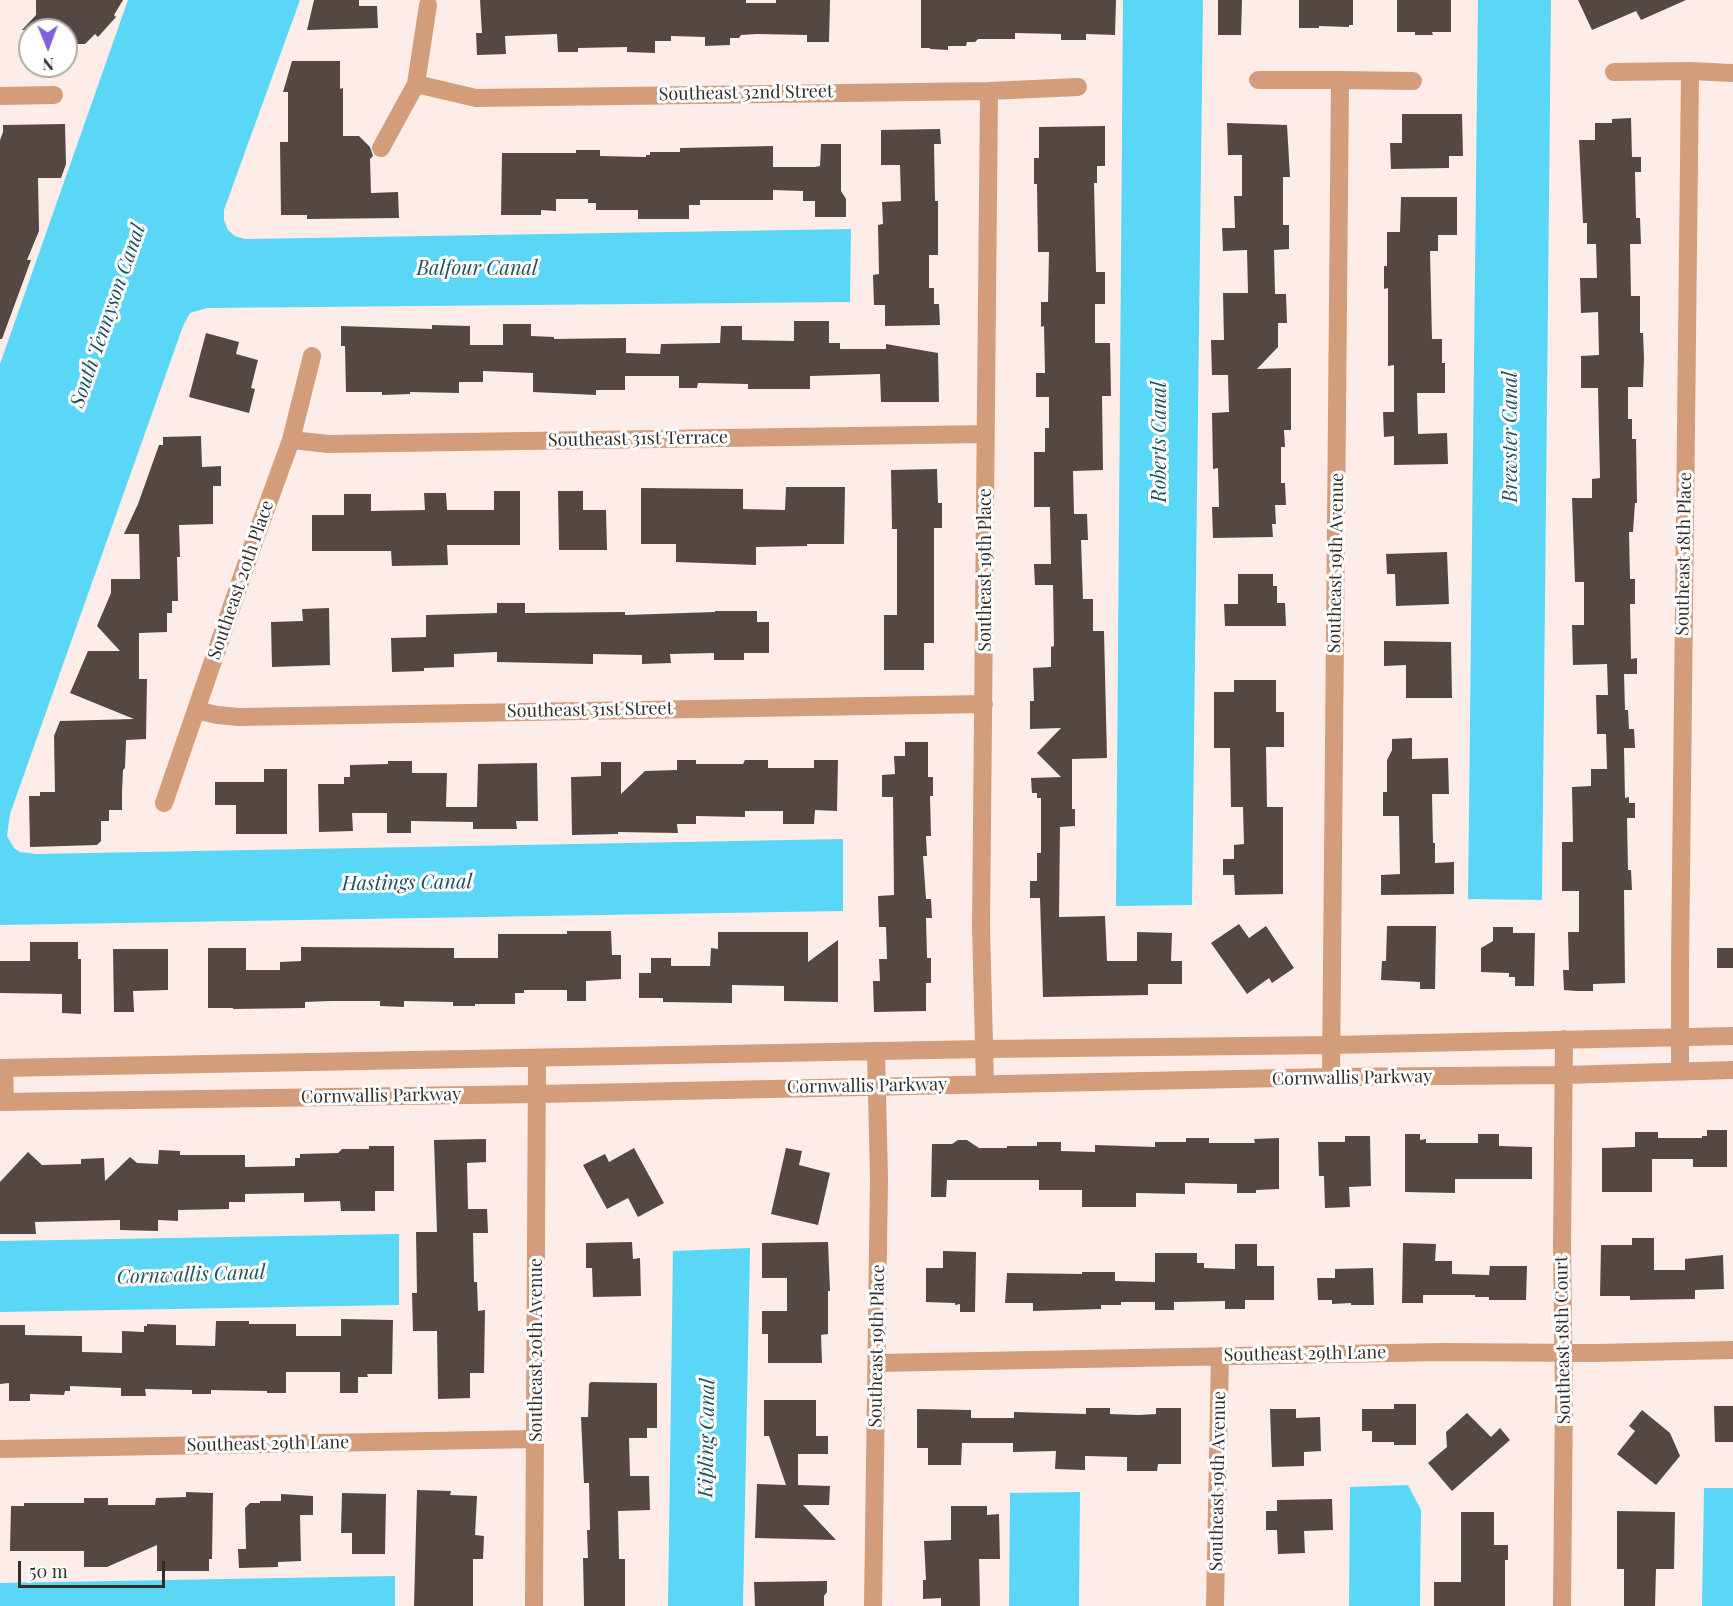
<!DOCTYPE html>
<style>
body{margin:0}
#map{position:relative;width:1733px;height:1606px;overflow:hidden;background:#fdece7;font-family:"Playfair Display",serif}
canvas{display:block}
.north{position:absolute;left:18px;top:18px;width:60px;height:60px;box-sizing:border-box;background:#fff;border:2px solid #aeabaa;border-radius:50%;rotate:179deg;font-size:16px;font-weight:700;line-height:24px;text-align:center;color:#342e2b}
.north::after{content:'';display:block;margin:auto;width:21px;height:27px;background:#7f61dc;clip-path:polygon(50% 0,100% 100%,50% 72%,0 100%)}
.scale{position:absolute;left:18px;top:1561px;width:147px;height:27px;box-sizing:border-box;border:3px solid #342e2b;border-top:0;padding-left:8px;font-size:18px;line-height:21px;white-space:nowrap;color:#342e2b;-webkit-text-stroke:4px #fff;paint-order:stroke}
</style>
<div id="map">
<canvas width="1733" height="1606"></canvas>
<div class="north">N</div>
<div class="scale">50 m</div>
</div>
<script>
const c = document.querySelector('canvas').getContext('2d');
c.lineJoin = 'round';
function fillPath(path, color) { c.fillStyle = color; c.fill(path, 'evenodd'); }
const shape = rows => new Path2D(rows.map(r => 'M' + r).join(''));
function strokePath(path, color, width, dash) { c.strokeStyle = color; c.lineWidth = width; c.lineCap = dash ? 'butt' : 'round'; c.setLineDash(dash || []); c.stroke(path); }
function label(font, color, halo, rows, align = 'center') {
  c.font = font + ' "Playfair Display",serif'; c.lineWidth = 6; c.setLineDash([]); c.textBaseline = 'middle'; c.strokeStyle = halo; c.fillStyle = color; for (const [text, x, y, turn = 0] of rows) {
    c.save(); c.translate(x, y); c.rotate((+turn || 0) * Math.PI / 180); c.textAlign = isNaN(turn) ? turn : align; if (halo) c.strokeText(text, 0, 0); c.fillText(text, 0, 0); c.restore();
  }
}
const water = shape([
 [128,0,300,0,224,210,224,220,228,230,235,236,245,239,851,229,850,302,207,308,190,313,183,326,10,814,7,836,14,848,20,852,36,854,843,839,843,911,0,925,0,364],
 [1123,0,1203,0,1192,905,1116,906],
 [1478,0,1551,0,1542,900,1468,899],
 [399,1234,399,1305,0,1312,0,1241],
 [750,1248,743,1606,668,1606,673,1251],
 [1408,1485,1421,1510,1420,1606,1349,1606,1350,1487],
 [1704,1488,1733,1488,1733,1606,1702,1606],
 [1080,1492,1079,1606,1009,1606,1010,1493],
 [395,1576,395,1606,0,1606,0,1583]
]);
const building = shape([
 [36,0,123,0,114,15,116,17,98,37,95,34,85,44,77,44,68,35,66,36,66,30,22,30,36,15],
 [314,0,359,0,359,6,377,6,378,28,307,30],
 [480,0,746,0,746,3,776,3,776,0,830,0,829,42,807,42,807,35,757,34,741,35,739,38,730,38,730,45,705,46,705,37,671,36,671,41,655,41,655,53,627,52,627,47,578,48,578,52,558,52,557,34,505,36,506,54,477,55,476,33,482,33],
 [921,0,1116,0,1115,35,1086,34,1086,40,1061,40,1061,34,1015,33,1015,39,978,39,975,42,967,42,966,46,948,46,948,50,930,49,930,48,921,48],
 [1218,0,1242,0,1241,35,1218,35],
 [1299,0,1353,0,1353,25,1349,25,1349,27,1319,26,1319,28,1299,28],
 [1397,0,1451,0,1451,32,1432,32,1433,35,1415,35,1415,32,1397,32],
 [1578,0,1686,0,1641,20,1636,11,1592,30],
 [292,61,340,61,340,89,343,88,343,136,359,136,370,147,373,156,370,159,371,193,398,192,399,218,307,219,307,215,281,215,280,142,288,142,288,92,283,92],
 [1402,114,1462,114,1463,156,1449,156,1449,168,1391,169,1390,143,1402,143],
 [1631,118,1632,157,1641,157,1641,172,1635,172,1636,218,1640,218,1641,244,1630,244,1631,296,1640,296,1640,333,1643,333,1644,358,1643,387,1628,387,1628,419,1632,419,1632,439,1636,439,1637,503,1635,503,1633,532,1629,532,1630,579,1635,579,1635,604,1630,604,1631,659,1637,658,1637,674,1624,674,1625,710,1628,710,1629,729,1634,729,1635,748,1624,748,1625,798,1629,797,1629,803,1635,803,1635,818,1627,818,1628,870,1631,870,1632,890,1624,890,1625,983,1593,984,1593,991,1576,991,1564,990,1563,970,1569,970,1568,932,1579,932,1579,891,1562,891,1562,842,1573,842,1572,787,1591,786,1591,769,1607,769,1606,734,1597,734,1596,695,1608,695,1607,664,1573,665,1572,625,1584,625,1584,582,1575,582,1572,498,1592,498,1592,479,1600,478,1598,388,1581,388,1581,356,1599,355,1598,312,1581,313,1580,278,1597,278,1596,244,1587,244,1587,223,1583,223,1579,140,1595,140,1595,123,1612,123,1612,119],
 [1227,123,1287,125,1290,177,1283,177,1283,225,1289,225,1289,249,1274,250,1275,294,1286,294,1287,323,1278,323,1278,347,1257,369,1291,368,1291,430,1284,430,1285,447,1281,447,1281,483,1285,483,1286,505,1275,505,1276,524,1272,524,1273,537,1213,538,1212,507,1219,507,1218,468,1213,469,1212,413,1229,412,1228,375,1212,375,1211,340,1224,340,1223,293,1248,293,1247,250,1223,251,1222,228,1235,228,1234,196,1242,196,1242,155,1228,155],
 [65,124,66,164,61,178,38,178,39,231,27,260,31,260,2,339,0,339,0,140,3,132,3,125],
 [1105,126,1105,166,1097,166,1097,183,1094,183,1096,272,1105,272,1105,304,1095,304,1095,343,1110,343,1111,396,1102,396,1103,470,1073,471,1074,514,1087,514,1088,540,1081,540,1083,599,1093,599,1093,631,1104,631,1107,758,1072,759,1072,809,1075,809,1075,826,1060,827,1059,917,1105,916,1107,961,1137,961,1137,932,1172,933,1171,961,1182,961,1182,984,1148,984,1148,995,1043,997,1040,898,1030,898,1030,881,1037,881,1037,853,1041,853,1041,798,1037,798,1037,793,1032,793,1031,778,1061,777,1037,753,1061,728,1030,729,1030,701,1034,701,1033,668,1051,667,1051,647,1054,646,1053,585,1035,585,1034,564,1051,564,1050,507,1034,507,1034,452,1045,452,1045,428,1049,428,1049,397,1036,397,1036,373,1045,373,1044,326,1041,327,1041,302,1048,302,1049,252,1038,252,1037,184,1034,184,1034,158,1039,158,1039,127],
 [940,129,941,144,934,144,935,201,938,201,938,255,929,255,929,288,934,288,934,304,939,304,940,325,885,326,885,305,874,305,873,275,879,274,878,225,883,224,882,202,901,201,900,165,881,165,881,130],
 [821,144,841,144,841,191,846,199,846,217,815,217,815,201,803,201,803,191,773,190,773,200,700,200,700,205,689,205,689,219,638,219,638,210,596,210,596,203,588,203,588,199,556,199,556,211,541,210,541,215,501,215,502,153,576,153,576,150,600,150,600,156,646,157,646,155,650,155,650,152,680,152,680,148,773,146,773,167,815,167,820,166],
 [1401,197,1457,197,1457,235,1438,235,1438,251,1430,251,1432,339,1442,339,1442,363,1445,363,1445,393,1417,393,1418,434,1447,433,1448,464,1394,465,1394,436,1384,437,1383,412,1394,412,1394,365,1388,366,1388,288,1384,289,1384,266,1387,266,1387,232,1400,232],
 [794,321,829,321,829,343,840,343,840,349,886,349,886,344,938,353,939,402,881,402,880,374,810,376,810,389,748,389,748,384,698,383,697,388,679,388,679,376,625,376,625,390,596,390,596,395,533,392,533,373,483,371,483,382,459,382,459,393,410,392,410,394,382,395,382,392,346,392,345,346,341,346,341,326,432,329,432,325,470,326,470,345,503,345,503,324,531,324,531,336,554,337,554,339,626,338,626,353,660,354,661,344,720,343,721,326,742,326,742,340,794,341],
 [206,333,239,342,236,354,258,360,251,388,255,389,249,413,189,397],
 [201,436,202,467,221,466,221,486,213,486,213,524,179,525,180,557,177,557,178,601,172,601,172,613,167,613,167,632,139,633,139,679,147,679,146,739,126,740,125,768,123,770,122,792,122,810,109,810,109,821,101,821,101,841,97,845,30,847,29,796,40,796,40,792,55,792,54,736,60,721,134,719,70,693,88,651,120,651,97,626,111,593,111,579,140,579,139,534,124,534,138,504,159,445,163,445,163,437],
 [937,469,938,503,942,503,942,528,934,528,934,643,924,643,924,670,884,670,884,615,897,615,897,529,892,529,891,470],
 [786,487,845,487,844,544,807,544,807,546,756,547,756,565,676,562,676,544,641,544,641,488,743,489,743,509,785,510],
 [494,491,520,491,520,545,447,545,448,565,392,566,391,551,312,551,312,515,344,515,344,494,371,494,371,511,425,510,424,493,446,493,447,510,494,510],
 [558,491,583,491,583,510,606,510,607,550,559,550],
 [1447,552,1449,604,1396,606,1395,574,1387,574,1386,554],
 [1238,574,1273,574,1273,586,1277,586,1277,603,1285,603,1286,626,1225,626,1224,604,1238,604],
 [497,603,525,603,525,613,625,612,625,615,715,612,715,611,757,611,757,622,769,622,769,653,744,653,744,660,714,660,714,653,670,654,671,663,642,664,642,655,593,654,593,664,497,662,497,652,454,654,454,667,424,668,424,671,392,672,391,638,426,637,426,615,497,613],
 [329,608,330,665,272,667,271,622,303,621,302,609],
 [1384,641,1451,642,1452,698,1406,698,1406,665,1384,666],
 [1234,680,1276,680,1276,712,1284,712,1284,747,1266,747,1267,807,1283,807,1283,894,1235,895,1234,875,1223,875,1223,859,1234,859,1234,845,1244,844,1243,807,1231,807,1230,748,1214,748,1214,692,1234,692],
 [1412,738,1412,759,1448,758,1449,794,1432,794,1433,843,1435,843,1435,863,1454,862,1454,894,1381,895,1381,875,1400,874,1399,816,1383,816,1383,792,1387,792,1387,760,1392,750,1392,739],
 [905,742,928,742,928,777,933,777,933,796,930,796,931,836,926,836,927,856,923,856,926,899,931,899,932,918,926,918,927,958,931,958,931,983,926,983,926,1011,874,1012,873,981,880,981,879,959,887,959,886,927,879,927,878,896,894,895,893,797,882,797,882,775,895,774,894,756,905,756],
 [677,760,696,760,696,764,743,764,745,760,768,760,768,768,814,768,814,760,838,760,837,811,815,810,814,824,783,824,783,811,745,811,745,817,696,816,696,824,677,824,678,833,618,832,618,834,572,835,571,777,601,776,601,762,621,762,621,794,645,771,677,770],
 [388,761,412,761,412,773,447,773,446,807,477,807,478,764,537,763,538,821,516,821,517,829,473,829,473,822,411,821,411,833,387,833,387,813,352,813,353,831,319,832,318,784,344,784,344,777,350,777,350,765,388,764],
 [264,769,287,769,287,834,236,834,236,805,215,805,215,782,264,782],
 [1239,924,1249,938,1266,926,1294,968,1272,983,1269,978,1247,994,1211,943],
 [1387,926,1436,926,1435,989,1420,989,1420,982,1381,980,1382,961,1386,961],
 [1493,927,1513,927,1513,933,1535,933,1534,986,1515,986,1515,977,1509,977,1509,973,1481,972,1481,948,1493,941],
 [567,931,611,931,612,955,621,955,621,979,586,981,586,1001,567,1001,567,990,524,990,524,993,515,993,515,1004,475,1004,475,1006,453,1006,453,1002,404,1001,404,1007,380,1006,380,1001,331,1001,305,1002,305,1008,233,1009,233,1008,208,1008,208,948,246,948,246,970,280,970,280,962,301,961,301,947,454,948,454,958,498,958,498,934,567,934],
 [718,932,808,932,808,962,838,940,838,1002,784,1001,784,986,732,985,732,1003,663,1002,663,998,639,998,639,973,651,973,651,958,671,958,671,966,710,966,711,948,718,949],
 [30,942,78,942,78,959,81,959,81,1014,62,1013,62,994,0,993,0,961,30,961],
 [1717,948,1733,948,1733,968,1717,968],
 [113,949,168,949,168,990,133,991,134,1012,114,1012],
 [1707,1130,1727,1130,1727,1167,1693,1167,1693,1159,1652,1159,1652,1192,1602,1192,1602,1148,1635,1147,1635,1132,1658,1132,1658,1138,1702,1138,1702,1136,1707,1136],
 [1405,1134,1420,1134,1420,1140,1426,1139,1426,1143,1478,1143,1478,1134,1499,1134,1499,1146,1532,1147,1532,1179,1455,1179,1455,1193,1405,1192],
 [1345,1136,1370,1136,1371,1186,1349,1187,1350,1207,1325,1208,1324,1176,1319,1176,1318,1142,1345,1142],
 [1186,1138,1209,1138,1209,1143,1255,1143,1254,1139,1279,1138,1279,1189,1256,1190,1256,1193,1237,1193,1237,1184,1185,1183,1185,1194,1136,1193,1136,1207,1082,1207,1082,1190,1039,1190,1039,1180,947,1180,946,1197,931,1197,932,1144,952,1144,958,1140,967,1140,979,1148,1007,1148,1007,1146,1037,1146,1037,1142,1061,1142,1061,1151,1095,1152,1095,1145,1155,1147,1155,1142,1186,1142],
 [486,1139,486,1162,467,1163,468,1209,487,1209,488,1233,473,1233,474,1282,477,1282,478,1311,485,1310,484,1373,470,1373,470,1398,438,1399,437,1331,413,1331,412,1293,417,1293,416,1232,437,1232,434,1140],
 [369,1146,394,1146,394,1191,375,1191,375,1211,341,1211,340,1201,304,1202,304,1193,245,1194,245,1202,229,1202,229,1209,178,1210,178,1221,158,1220,158,1231,120,1230,120,1220,35,1222,36,1234,0,1234,0,1182,28,1152,42,1165,81,1164,81,1159,104,1158,105,1181,130,1157,137,1163,158,1164,159,1150,180,1151,180,1155,245,1155,245,1167,295,1166,295,1158,300,1158,300,1154,338,1153,342,1149,369,1149],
 [634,1148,664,1203,638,1217,628,1198,607,1209,583,1165,605,1154,609,1162],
 [786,1148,802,1151,799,1165,830,1173,818,1225,771,1214],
 [1632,1238,1654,1238,1654,1270,1685,1270,1685,1259,1723,1255,1724,1289,1695,1290,1695,1299,1630,1300,1630,1296,1600,1296,1601,1245,1632,1245],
 [632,1242,633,1259,640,1258,641,1296,593,1297,592,1268,586,1268,586,1243],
 [828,1242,830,1291,828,1291,828,1334,821,1335,822,1363,768,1363,768,1334,762,1334,762,1311,787,1311,787,1278,762,1278,762,1243],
 [1403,1243,1436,1244,1435,1261,1452,1261,1452,1274,1489,1275,1490,1266,1527,1266,1526,1300,1489,1300,1489,1297,1475,1297,1475,1295,1423,1295,1423,1303,1402,1303],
 [1235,1244,1257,1244,1257,1266,1274,1266,1274,1300,1245,1300,1245,1309,1225,1309,1225,1301,1174,1302,1174,1310,1155,1310,1155,1302,1121,1302,1121,1305,1101,1305,1101,1309,1033,1311,1033,1303,1005,1303,1007,1273,1082,1274,1082,1272,1115,1272,1115,1281,1155,1282,1155,1253,1197,1253,1197,1263,1204,1263,1204,1268,1235,1269],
 [943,1251,976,1252,975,1312,960,1312,960,1304,955,1305,955,1303,926,1302,926,1268,943,1268],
 [1373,1268,1374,1305,1351,1305,1351,1303,1332,1304,1332,1300,1318,1300,1317,1278,1335,1278,1335,1269],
 [341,1319,393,1320,392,1374,367,1374,368,1377,358,1377,358,1393,340,1393,340,1372,286,1372,286,1393,267,1393,267,1391,211,1390,211,1394,192,1394,192,1390,145,1389,146,1396,121,1396,121,1388,70,1386,70,1391,65,1391,64,1395,30,1394,30,1401,9,1401,9,1383,0,1384,0,1325,25,1325,25,1335,82,1336,82,1352,122,1353,122,1331,144,1332,144,1326,147,1326,147,1324,176,1325,176,1345,215,1346,216,1321,249,1321,249,1324,296,1324,296,1336,341,1336],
 [591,1382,657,1383,657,1428,647,1428,647,1438,629,1438,630,1476,649,1476,650,1510,618,1511,619,1559,625,1559,625,1606,584,1606,583,1558,588,1558,587,1530,590,1530,589,1483,584,1483,581,1417,588,1417,589,1384],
 [764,1400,816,1400,816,1436,828,1436,828,1454,798,1454,798,1485,830,1486,829,1505,803,1505,836,1540,755,1538,757,1484,786,1485,769,1436,764,1436],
 [1394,1404,1416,1404,1416,1445,1394,1445,1394,1442,1372,1442,1372,1431,1362,1431,1362,1409,1394,1409],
 [1714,1406,1733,1406,1733,1442,1715,1442],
 [1086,1408,1110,1408,1110,1414,1139,1415,1156,1414,1156,1408,1181,1408,1181,1464,1158,1464,1157,1471,1127,1471,1127,1457,1085,1456,1085,1470,1055,1469,1056,1451,1013,1452,1013,1443,962,1443,961,1465,928,1465,928,1448,917,1448,917,1409,971,1410,971,1418,1014,1418,1014,1412,1086,1414],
 [1270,1409,1296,1409,1296,1418,1320,1417,1321,1451,1304,1452,1304,1466,1272,1467],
 [1642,1410,1670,1433,1680,1456,1656,1485,1617,1454,1635,1431,1629,1426],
 [1467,1413,1491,1437,1500,1428,1510,1440,1452,1491,1428,1463,1447,1447,1446,1432],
 [417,1490,451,1491,450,1495,477,1496,475,1535,484,1536,483,1559,473,1559,473,1606,414,1606],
 [186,1492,213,1493,212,1559,209,1559,209,1571,157,1571,157,1545,107,1567,84,1567,84,1551,10,1551,11,1506,24,1506,24,1503,84,1503,84,1498,108,1498,108,1505,155,1505,156,1498,186,1497],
 [342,1493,386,1494,385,1554,352,1554,352,1533,341,1533],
 [281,1494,313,1496,313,1515,300,1515,301,1561,278,1562,278,1567,239,1568,238,1549,246,1549,245,1508,250,1503,260,1503,260,1501,281,1501],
 [1332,1499,1333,1530,1304,1531,1305,1553,1278,1554,1277,1530,1266,1530,1266,1511,1277,1511,1277,1500],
 [951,1506,987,1506,987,1515,999,1514,1000,1559,979,1559,980,1606,941,1606,941,1598,923,1599,923,1580,926,1580,924,1541,951,1540],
 [1617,1511,1675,1512,1674,1569,1656,1569,1655,1606,1624,1606,1624,1569,1617,1569],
 [1461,1512,1494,1512,1494,1545,1508,1545,1508,1560,1505,1560,1505,1606,1434,1606,1434,1582,1461,1582],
 [827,1581,827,1592,824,1596,824,1606,755,1606,754,1582]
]);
const minor = shape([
 [1614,72,1690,71],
 [1258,80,1340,80,1331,1077],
 [1340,80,1413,81],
 [416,84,428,5],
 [0,96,54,95],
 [381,148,416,84,476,98,989,91,1078,87],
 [291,440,329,444,986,434],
 [196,710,217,715,239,717,984,704],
 [164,803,255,539,291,440,312,356],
 [0,1068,984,1049,1332,1045,1733,1036],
 [4,1068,5,1102],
 [1680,1070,1680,965,1690,71,1733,73],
 [985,1084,981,927,989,91],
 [0,1102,538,1094,1331,1077,1565,1075,1733,1070],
 [877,1363,1442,1352,1595,1353,1733,1350],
 [0,1449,536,1439],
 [534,1606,537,1059],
 [873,1606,879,1178,876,1051],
 [1215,1606,1220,1356],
 [1562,1606,1564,1397,1562,1246,1564,1039]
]);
const streetNames = [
 ["Southeast 32nd Street",746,93,-1],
 ["Southeast 31st Terrace",638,439,-1],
 ["Southeast 18th Place",1684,554,-89],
 ["Southeast 19th Avenue",1336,563,-89],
 ["Southeast 19th Place",985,570,-90],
 ["Southeast 20th Place",241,580,-71],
 ["Southeast 31st Street",590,710,-1],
 ["Cornwallis Parkway",1352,1078,-1],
 ["Cornwallis Parkway",867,1086,-1],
 ["Cornwallis Parkway",381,1096,-1],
 ["Southeast 18th Court",1563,1340,-91],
 ["Southeast 19th Place",877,1346,-89],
 ["Southeast 20th Avenue",536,1350,-90],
 ["Southeast 29th Lane",1305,1354,-1],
 ["Southeast 29th Lane",268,1444,-1],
 ["Southeast 19th Avenue",1218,1481,-89]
];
const waterNames = [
 ["Balfour Canal",477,269],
 ["South Tennyson Canal",108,316,-71],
 ["Brewster Canal",1511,437,-90],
 ["Roberts Canal",1160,442,-90],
 ["Hastings Canal",407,883,-1],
 ["Cornwallis Canal",191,1275,-2],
 ["Kipling Canal",707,1438,-89]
];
fillPath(water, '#5ad7f7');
fillPath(building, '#554844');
strokePath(minor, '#d39d7b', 18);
label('18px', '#342e2b', '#fff', streetNames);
label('italic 20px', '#1c515e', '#fff', waterNames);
</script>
